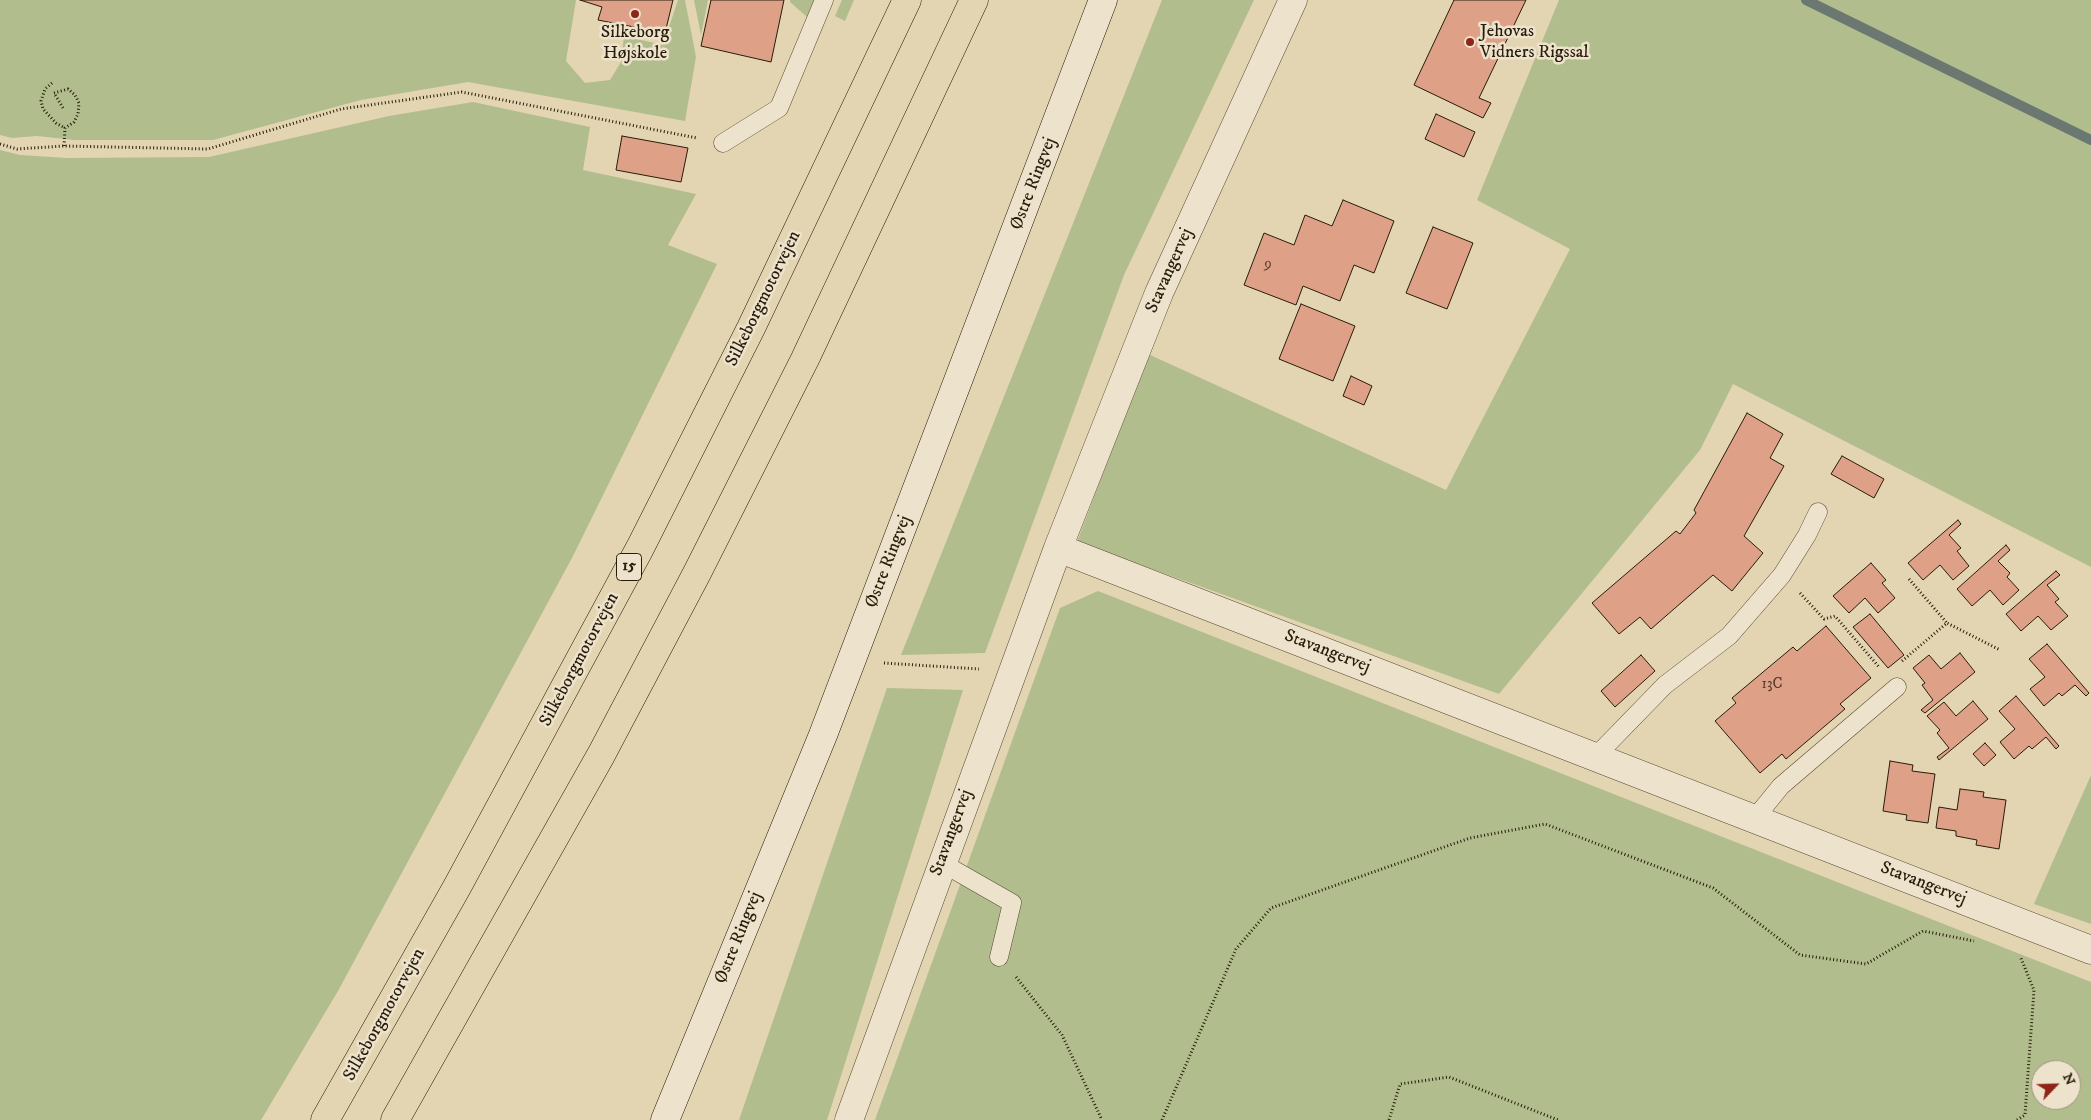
<!DOCTYPE html>
<meta charset="utf-8">
<style>
body{margin:0}
#map{position:relative;width:2091px;height:1120px;overflow:hidden;background:#e3d4b2;font-family:"IM FELL DW Pica",serif}
canvas{display:block}
.north{position:absolute;left:2031px;top:1060px;width:50px;height:50px;box-sizing:border-box;background:#ede3cd;border:1px solid #9e937f;border-radius:50%;rotate:66deg;font-size:14px;font-weight:700;line-height:20px;text-align:center;color:#281c0a}
.north::after{content:'';display:block;margin:auto;width:18px;height:22px;background:#8f2418;clip-path:polygon(50% 0,100% 100%,50% 72%,0 100%)}
</style>
<div id="map">
<canvas width="2091" height="1120"></canvas>
<div class="north">N</div>
</div>
<script>
const c = document.querySelector('canvas').getContext('2d');
c.lineJoin = 'round';
function fillPath(path, color) { c.fillStyle = color; c.fill(path, 'evenodd'); }
const shape = rows => new Path2D(rows.map(r => 'M' + r).join(''));
function strokePath(path, color, width, dash) { c.strokeStyle = color; c.lineWidth = width; c.lineCap = dash ? 'butt' : 'round'; c.setLineDash(dash || []); c.stroke(path); }
function label(font, color, halo, rows, align = 'center') {
  c.font = font + ' "IM FELL DW Pica",serif'; c.lineWidth = 5; c.setLineDash([]); c.textBaseline = 'middle'; c.strokeStyle = halo; c.fillStyle = color; for (const [text, x, y, turn = 0] of rows) {
    c.save(); c.translate(x, y); c.rotate((+turn || 0) * Math.PI / 180); c.textAlign = isNaN(turn) ? turn : align; if (halo) c.strokeText(text, 0, 0); c.fillText(text, 0, 0); c.restore();
  }
}
const green = shape([
 [0,0,576,0,566,61,585,83,610,80,621,62,624,36,663,45,678,0,685,0,696,57,685,121,468,82,361,100,213,140,74,140,37,136,12,138,0,135],
 [694,0,708,0,701,35],
 [790,0,814,0,807,17,790,2],
 [842,0,854,0,845,21,835,16],
 [1162,0,1254,0,1124,275,985,653,901,655],
 [1559,0,2091,0,2091,567,1733,384,1700,450,1499,694,1077,542,1148,354,1446,490,1570,249,1477,200],
 [473,102,590,127,583,170,696,194,668,245,717,264,573,556,338,991,261,1120,0,1120,0,150,20,155,67,158,209,157,389,116],
 [1098,591,2091,982,2091,1120,875,1120,1060,608],
 [2041,1070,2071,1070,2071,1100,2041,1100],
 [887,688,963,690,827,1120,739,1120],
 [2091,775,2091,924,2034,904]
]);
const stream = shape([
 [1806,0,2091,140]
]);
const building = shape([
 [580,0,673,0,665,33,598,20,602,7,580,0],
 [711,0,784,0,771,62,701,46,711,0],
 [1454,0,1526,0,1479,98,1491,103,1483,118,1414,85,1454,0],
 [1436,114,1475,132,1464,157,1425,139,1436,114],
 [622,136,688,148,681,182,616,170,622,136],
 [1343,200,1394,221,1374,273,1354,265,1340,301,1303,286,1296,305,1244,285,1264,233,1294,245,1305,215,1332,226,1343,200],
 [1433,227,1473,243,1447,309,1406,293,1433,227],
 [1301,304,1355,326,1333,381,1279,359,1301,304],
 [1351,376,1372,386,1364,405,1343,396,1351,376],
 [1747,413,1783,434,1770,458,1784,466,1744,536,1763,553,1732,591,1713,575,1651,629,1640,617,1619,634,1592,603,1676,531,1680,534,1696,513,1694,510,1747,413],
 [1842,456,1884,479,1874,498,1831,474,1842,456],
 [1958,520,1961,524,1949,535,1961,548,1957,551,1969,566,1953,580,1940,565,1923,580,1908,563,1958,520],
 [2006,545,2010,550,1998,561,2010,573,2007,577,2019,590,2003,605,1990,590,1972,606,1957,589,2006,545],
 [1871,563,1886,580,1882,583,1895,598,1878,613,1865,598,1849,613,1833,596,1871,563],
 [2056,571,2060,575,2047,585,2059,599,2055,602,2068,616,2051,630,2038,616,2021,631,2006,614,2056,571],
 [1870,614,1904,655,1888,668,1853,627,1870,614],
 [1826,626,1871,678,1840,704,1845,709,1786,759,1782,754,1760,773,1715,721,1736,703,1732,698,1793,647,1797,651,1826,626],
 [2047,644,2089,693,2086,696,2075,685,2062,696,2059,693,2044,706,2030,689,2045,677,2029,659,2047,644],
 [1960,653,1975,672,1925,713,1921,710,1933,700,1922,685,1925,683,1913,668,1929,655,1941,669,1960,653],
 [1641,655,1655,671,1615,707,1601,691,1641,655],
 [2016,696,2059,746,2056,749,2046,737,2032,749,2029,746,2014,759,2000,742,2015,729,1999,711,2016,696],
 [1973,701,1988,719,1939,760,1937,757,1949,748,1937,733,1940,730,1927,716,1944,702,1956,716,1973,701],
 [1985,743,1996,755,1984,766,1973,754,1985,743],
 [1890,761,1913,765,1912,771,1935,774,1928,823,1906,820,1907,815,1883,811,1890,761],
 [1960,789,1984,792,1983,797,2006,800,1999,849,1976,845,1977,840,1956,836,1956,831,1936,828,1939,807,1957,810,1960,789]
]);
const path = shape([
 [52,83,45,89,41,101,43,109,56,123,65,128],
 [63,108,54,93,68,89,75,95,79,103,78,114,74,122,65,128,64,146],
 [0,144,17,149,64,146,208,149,341,109,462,92,697,138],
 [1909,579,1947,623],
 [1800,593,1824,619,1835,616,1879,667],
 [1902,661,1947,623,2000,650],
 [884,663,979,669],
 [1016,977,1062,1035,1102,1120],
 [1162,1120,1236,949,1271,908,1470,838,1545,824,1713,888,1800,955,1866,964,1923,931,1974,941],
 [1389,1120,1400,1084,1449,1077,1558,1120],
 [2017,1120,2025,1115,2034,990,2020,956]
]);
const lane = shape([
 [723,143,779,108,824,0],
 [1596,756,1665,685,1729,636,1782,575,1807,535,1818,512],
 [1755,818,1781,786,1897,687],
 [942,863,1012,903,999,957]
]);
const street = shape([
 [1058,548,2091,950],
 [849,1120,1058,548,1159,293,1293,0]
]);
const secondary = shape([
 [665,1120,823,735,1103,0]
]);
const highway = shape([
 [325,1120,457,887,640,548,751,328,907,0],
 [395,1120,601,755,697,573,805,359,974,0]
]);
const markers = [
 [635,14,5,"#8f2418"],
 [1470,42,5,"#8f2418"]
];
const numberNames = [
 ["9",1268,265],
 ["13C",1772,685]
];
const shields = [
 [629,567,25]
];
const shieldNames = [
 ["15",629,567]
];
const poiNames = [
 ["Jehovas",1480,32],
 ["Vidners Rigssal",1480,53],
 ["Silkeborg",635,33,"center"],
 ["Højskole",635,54,"center"]
];
const streetNames = [
 ["Østre Ringvej",1034,184,-69],
 ["Stavangervej",1170,271,-66],
 ["Silkeborgmotorvejen",764,299,-64],
 ["Østre Ringvej",889,562,-69],
 ["Stavangervej",1327,652,21],
 ["Silkeborgmotorvejen",580,660,-62],
 ["Stavangervej",952,833,-70],
 ["Stavangervej",1923,884,21],
 ["Østre Ringvej",739,938,-68],
 ["Silkeborgmotorvejen",385,1015,-61]
];
fillPath(green, '#b2bd8d');
strokePath(stream, '#6b7871', 10);
fillPath(building, '#dea087');
strokePath(building, '#281c0a', 1);
strokePath(lane, '#574a34', 19);
strokePath(street, '#574a34', 29);
strokePath(secondary, '#281c0a', 29);
strokePath(highway, '#281c0a', 29);
strokePath(path, '#281c0a', 3, [1, 2.5]);
strokePath(lane, '#ede3cd', 18);
strokePath(street, '#ede3cd', 28);
strokePath(secondary, '#ede3cd', 28);
strokePath(highway, '#e3d4b2', 28);
for (const [x, y, r, color] of markers) { const dot = new Path2D(); dot.arc(x, y, r, 0, 2 * Math.PI); c.fillStyle = color; c.fill(dot); strokePath(dot, '#ede3cd', 2); }
label('15px', '#563d29', null, numberNames);
for (const [x, y, w] of shields) { const box = new Path2D(); box.roundRect(x - w / 2, y - 13.5, w, 27, 4); c.fillStyle = '#ede3cd'; c.fill(box); strokePath(box, '#281c0a', 1); }
label('bold 16px', '#281c0a', null, shieldNames);
label('18px', '#281c0a', '#ede3cd', poiNames, 'left');
label('18px', '#281c0a', '#ede3cd', streetNames);
</script>
